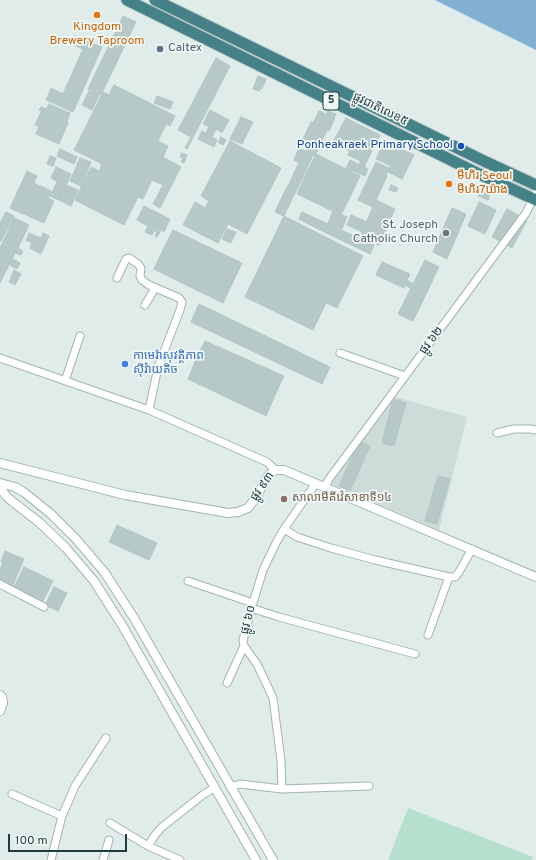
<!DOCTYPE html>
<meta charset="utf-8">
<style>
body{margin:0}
#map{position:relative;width:536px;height:860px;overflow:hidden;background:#dfecea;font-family:Overpass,sans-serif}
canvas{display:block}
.scale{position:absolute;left:8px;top:834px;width:119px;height:18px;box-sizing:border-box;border:2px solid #1f3c3d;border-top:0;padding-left:5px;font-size:12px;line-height:14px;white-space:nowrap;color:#1f3c3d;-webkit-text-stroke:3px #f0f8f6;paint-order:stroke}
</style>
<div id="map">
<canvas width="536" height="860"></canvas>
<div class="scale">100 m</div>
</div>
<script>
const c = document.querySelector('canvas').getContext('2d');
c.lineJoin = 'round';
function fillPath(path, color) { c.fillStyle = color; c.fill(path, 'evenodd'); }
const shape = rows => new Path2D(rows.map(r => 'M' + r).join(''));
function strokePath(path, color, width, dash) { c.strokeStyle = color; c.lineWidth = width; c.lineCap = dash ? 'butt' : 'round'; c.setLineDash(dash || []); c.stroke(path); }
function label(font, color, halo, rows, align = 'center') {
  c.font = font + ' Overpass,"Noto Sans Khmer",sans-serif'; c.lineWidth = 3.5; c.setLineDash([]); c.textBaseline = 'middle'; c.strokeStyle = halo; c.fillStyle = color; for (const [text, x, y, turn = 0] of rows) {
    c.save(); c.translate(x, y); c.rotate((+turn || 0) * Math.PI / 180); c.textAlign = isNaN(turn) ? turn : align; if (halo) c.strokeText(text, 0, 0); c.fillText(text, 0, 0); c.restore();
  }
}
const built = shape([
 [396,397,467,417,439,530,332,484,332,476,389,400]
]);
const green = shape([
 [408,808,533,857,531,860,388,860]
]);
const water = shape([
 [435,0,536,0,536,50]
]);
const building = shape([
 [123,16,136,22,101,95,88,89,123,16],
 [75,36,102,47,73,112,46,100,51,88,63,94,83,49,71,44,75,36],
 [216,58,230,66,187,149,185,148,191,137,178,130,216,58],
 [258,76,266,79,262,89,260,88,259,91,253,89,258,76],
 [114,85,175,116,170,126,166,124,158,141,168,146,163,157,181,167,160,208,153,204,163,185,152,180,143,199,138,197,124,225,75,200,91,167,99,171,102,164,74,150,103,92,109,95,114,85],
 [89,91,99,95,92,110,82,105,89,91],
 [157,96,173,102,170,109,154,103,157,96],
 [49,104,70,113,67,122,39,110,41,107,46,109,49,104],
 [210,110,229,120,222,133,216,129,212,137,217,140,214,147,198,139,202,131,206,133,209,127,203,124,210,110],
 [319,111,326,114,328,111,336,114,334,118,335,118,329,131,313,123,319,111],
 [41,112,68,123,59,144,36,134,39,126,35,125,41,112],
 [241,117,253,122,242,144,230,139,241,117],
 [346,118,380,135,364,167,359,164,361,161,348,155,350,151,333,142,346,118],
 [311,122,327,130,315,156,306,151,310,142,303,139,311,122],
 [221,137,226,140,223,145,218,142,221,137],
 [230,141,281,168,247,234,228,224,218,243,183,225,195,202,205,208,209,201,201,196,230,141],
 [385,141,399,148,391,166,376,159,385,141],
 [299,148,313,155,303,177,294,173,299,163,294,160,299,148],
 [399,148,414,155,402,179,388,172,399,148],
 [60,149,77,157,74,164,57,156,60,149],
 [182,153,187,155,184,163,181,162,183,158,180,157,182,153],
 [316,154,360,176,352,193,307,172,316,154],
 [50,156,56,158,53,166,47,164,50,156],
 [80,158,91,162,81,186,70,181,80,158],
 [350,160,368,169,365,176,346,168,350,160],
 [376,162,389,168,386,175,387,176,373,207,358,200,376,162],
 [56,167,71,174,66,186,51,178,56,167],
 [27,171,37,176,34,183,51,191,48,198,54,201,44,223,10,208,27,171],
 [307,172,352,193,341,215,297,194,307,172],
 [294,173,303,177,298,187,290,182,294,173],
 [57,182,65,186,59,200,50,196,57,182],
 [290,182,298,187,292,199,283,195,290,182],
 [66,185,78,190,71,206,59,200,66,185],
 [391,185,398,188,396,192,389,190,391,185],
 [480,190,490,194,488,200,478,196,480,190],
 [283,195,292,199,284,216,275,212,283,195],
 [376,200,395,209,379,245,360,237,376,200],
 [479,202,496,210,485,234,468,226,479,202],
 [144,206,170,219,164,232,161,230,157,237,155,236,157,232,154,230,152,235,145,232,148,226,137,220,144,206],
 [452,208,466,214,447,259,433,252,452,208],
 [507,209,527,220,512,248,492,237,507,209],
 [333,211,347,217,342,229,328,223,333,211],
 [6,212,14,216,1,241,0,241,0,223,6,212],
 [302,212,317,219,314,227,299,219,302,212],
 [351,215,367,222,362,232,347,225,351,215],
 [284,216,363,256,350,282,271,243,284,216],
 [14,218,29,225,18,248,23,251,21,255,15,253,0,283,0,248,14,218],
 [317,219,374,245,370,254,314,227,317,219],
 [227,229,236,232,231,243,222,239,227,229],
 [173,230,242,263,232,284,163,250,173,230],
 [29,233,41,238,43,233,49,236,41,254,30,248,32,243,26,240,29,233],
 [271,243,350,282,337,308,258,270,271,243],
 [163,250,232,284,223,303,154,269,163,250],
 [13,259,20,263,17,269,10,265,13,259],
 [425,260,439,267,413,321,398,314,425,260],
 [382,262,410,274,407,280,412,283,410,288,405,285,404,288,376,275,382,262],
 [14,270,21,274,15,285,9,282,14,270],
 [258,270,326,303,313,330,245,297,258,270],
 [199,304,330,367,322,384,191,322,199,304],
 [205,341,284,376,276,393,197,357,205,341],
 [197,357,276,393,266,416,188,379,197,357],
 [393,399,406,403,394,446,382,443,393,399],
 [359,441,370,446,350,491,339,486,359,441],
 [438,476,450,479,437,524,425,521,438,476],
 [117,525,157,543,149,560,109,542,117,525],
 [5,551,24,559,12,587,0,582,0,569,3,563,1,562,5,551],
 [24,567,53,581,43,601,14,587,24,567],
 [54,587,67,593,58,611,45,605,54,587]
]);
const minor = shape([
 [117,278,126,259,129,258,138,264,141,268,140,276,142,280,149,285,179,298,182,302,180,310,158,367,149,410],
 [145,305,155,288],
 [340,353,405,376],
 [0,358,149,410,267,462,275,470],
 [65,381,80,336],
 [497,433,514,429,531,429,536,430],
 [325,487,329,479,526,213,536,193],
 [284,529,297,537,331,548,375,560,449,577,455,577,459,572,472,549],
 [188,581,253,603],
 [0,584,44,607],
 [251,608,279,617,415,654],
 [428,635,449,577],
 [227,683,244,646],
 [230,787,240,784,282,789,369,786],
 [282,789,281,761,273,698,257,664,244,646,243,640,253,603,263,570,277,541,284,529,316,483],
 [12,794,62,816],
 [110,823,148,846,180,860],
 [148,846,155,835,162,827,204,794,214,788],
 [51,860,62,816,75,786,106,738],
 [103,860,109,840]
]);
const tertiary = shape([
 [0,463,125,495,228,513,238,512,248,508,255,499,268,476,275,470,284,470,536,577],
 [0,483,15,487,25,493,51,514,76,539,105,573,134,618,273,860],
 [0,488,8,498,40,523,66,548,94,581,122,625,256,860],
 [0,695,2,697,3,703,0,711]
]);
const trunk = shape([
 [127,0,477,173,536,200],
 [155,0,486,162,536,185]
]);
const markers = [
 [97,15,4,"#e8710a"],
 [160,49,4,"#5c6f8a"],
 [461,146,4,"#1a4fb4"],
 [449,184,4,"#e8710a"],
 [446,233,4,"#6b7280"],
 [125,364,4,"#3f7fe0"],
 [284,499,4,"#8d6e63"]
];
const shields = [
 [331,101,16]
];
const shieldNames = [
 ["5",331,101]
];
const foodNames = [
 ["Kingdom",97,28],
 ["Brewery Taproom",97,42],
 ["មីហិរ Seoul",457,177,"left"],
 ["មីហិរ7យ៉ាង",457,191,"left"]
];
const serviceNames = [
 ["Caltex",168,49]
];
const streetNames = [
 ["ផ្លូវជាតិលេខ៥",380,110,26],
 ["ផ្លូវ ៦២",432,341,-53],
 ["ផ្លូវ ៩៣",263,487,-55],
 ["ផ្លូវ ៦០",249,620,-76]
];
const transitNames = [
 ["Ponheakraek Primary School",453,146]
];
const worshipNames = [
 ["St. Joseph",438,226],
 ["Catholic Church",438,240]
];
const shopNames = [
 ["កាមេរ៉ាសុវត្ថិភាព",133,357],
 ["ស៊ីវ៉ាយតិច",133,371]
];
const educationNames = [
 ["សាលាមីគីវ៉េសាខាទី១៤",292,499]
];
fillPath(built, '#cddcd9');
fillPath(green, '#b6dfcd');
fillPath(water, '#83afd5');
fillPath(building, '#b7c9c7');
strokePath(building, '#b1c6c3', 1);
strokePath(minor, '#a2b4b3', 9);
strokePath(tertiary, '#a2b4b3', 10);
strokePath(trunk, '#c0c8c9', 13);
strokePath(minor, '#fff', 7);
strokePath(tertiary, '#fff', 8);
strokePath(trunk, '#458288', 11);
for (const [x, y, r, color] of markers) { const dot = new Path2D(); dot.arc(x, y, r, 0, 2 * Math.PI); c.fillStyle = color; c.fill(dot); strokePath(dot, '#f0f8f6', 1.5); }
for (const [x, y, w] of shields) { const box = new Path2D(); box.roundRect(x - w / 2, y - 9, w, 18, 3); c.fillStyle = '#f0f8f6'; c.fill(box); strokePath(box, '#1f3c3d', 1); }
label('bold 11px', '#1f3c3d', null, shieldNames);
label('12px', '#c56008', '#f0f8f6', foodNames);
label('12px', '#4e5e75', '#f0f8f6', serviceNames, 'left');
label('12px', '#1f3c3d', '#f0f8f6', streetNames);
label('12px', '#164399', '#f0f8f6', transitNames, 'right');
label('12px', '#5b616d', '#f0f8f6', worshipNames, 'right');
label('12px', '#366cbe', '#f0f8f6', shopNames, 'left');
label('12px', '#785e54', '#f0f8f6', educationNames, 'left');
</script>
